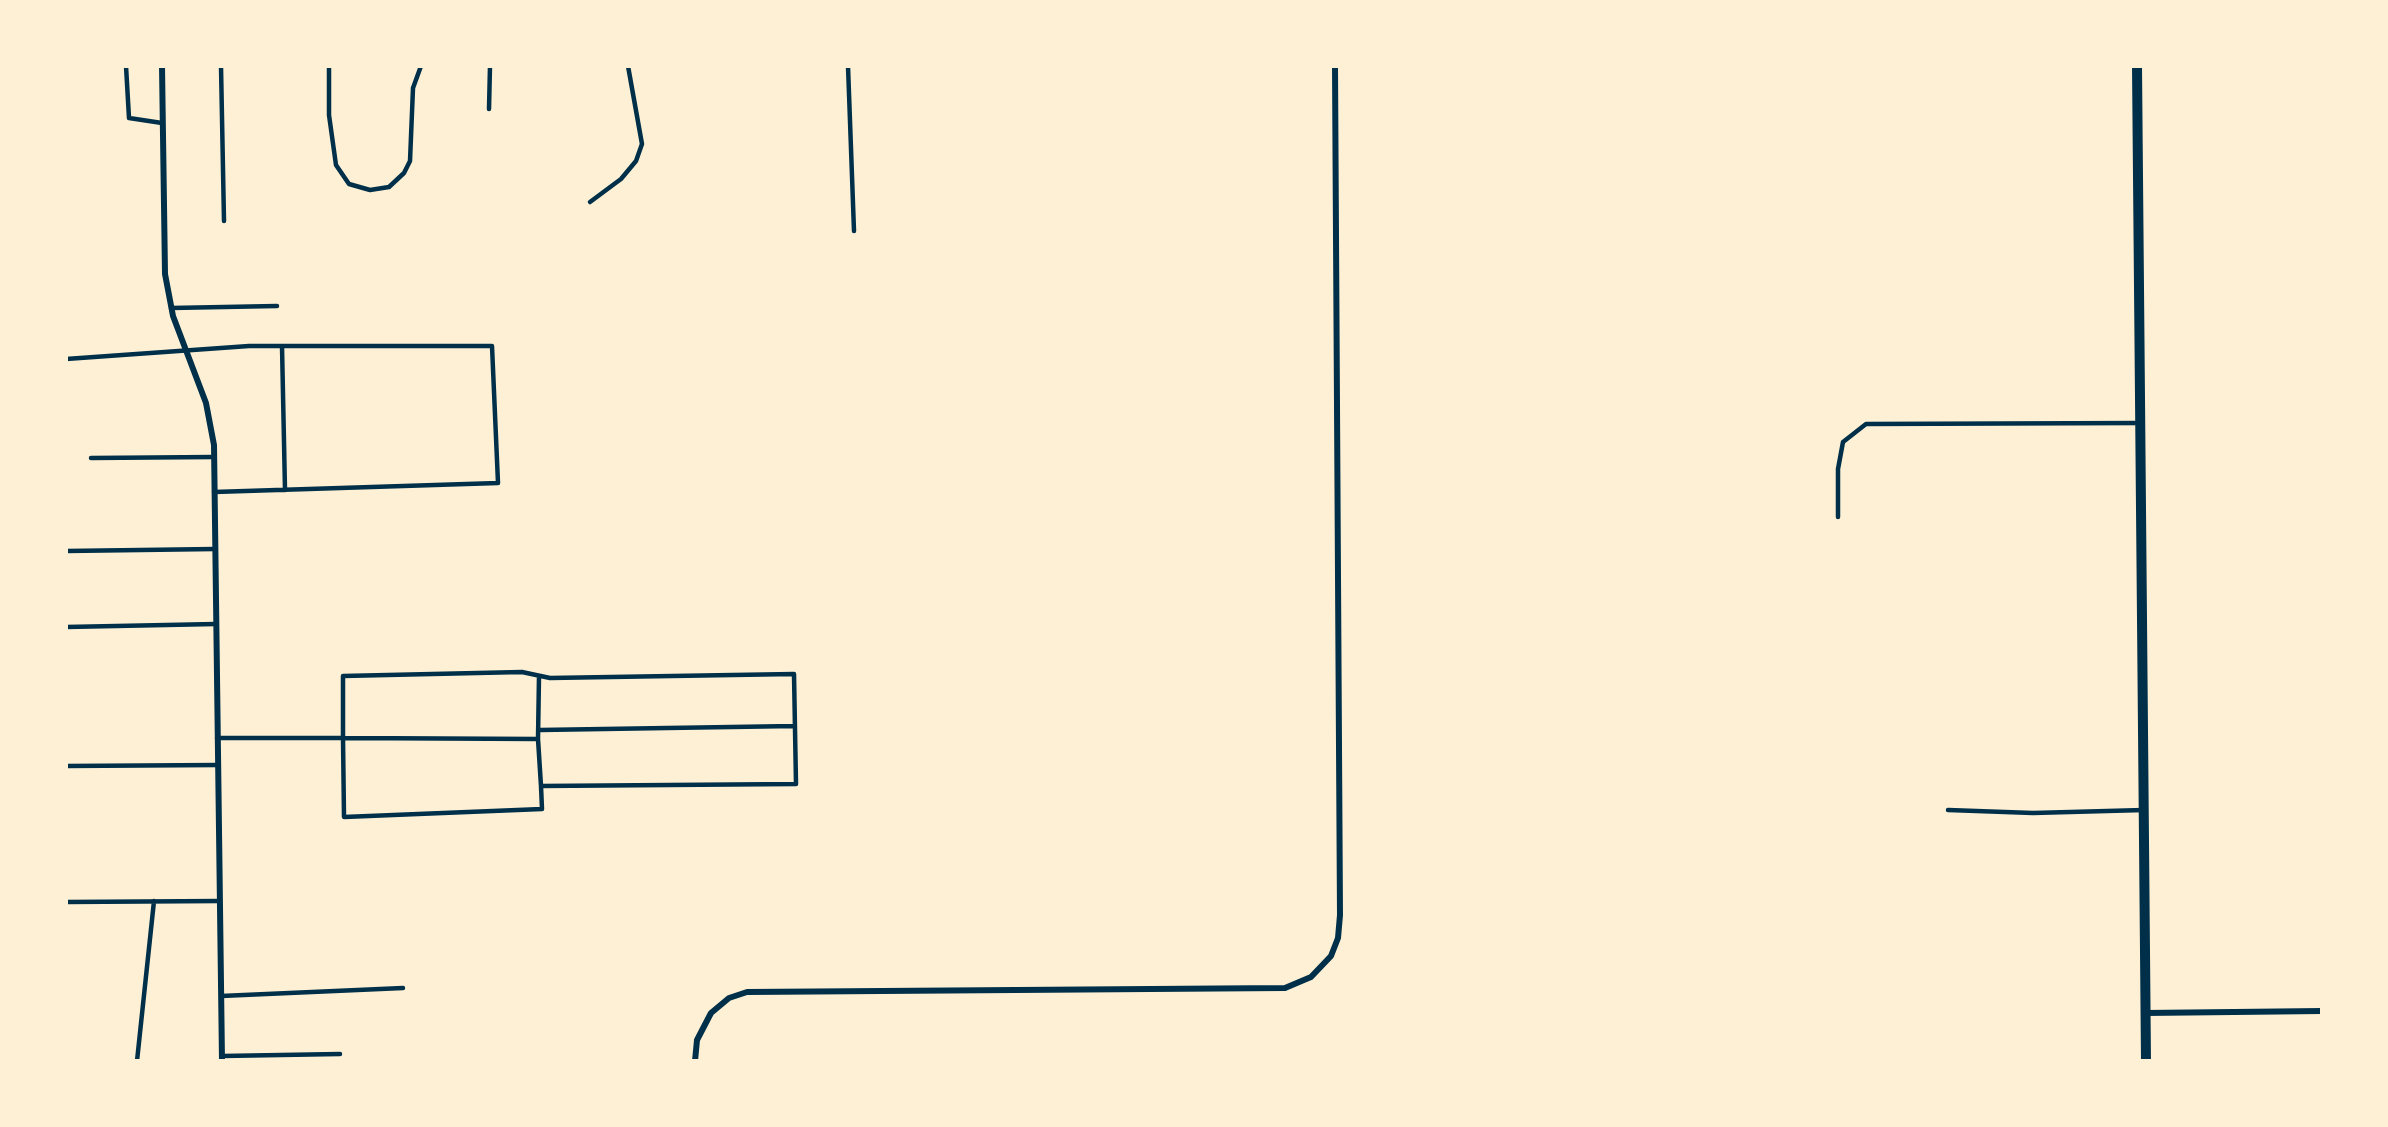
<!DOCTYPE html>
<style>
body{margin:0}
#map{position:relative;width:2388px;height:1127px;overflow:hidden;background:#fdf0d5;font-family:"Public Sans",sans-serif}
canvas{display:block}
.frame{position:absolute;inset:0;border:68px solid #fdf0d5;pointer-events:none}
</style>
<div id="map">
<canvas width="2388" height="1127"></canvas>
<div class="frame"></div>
</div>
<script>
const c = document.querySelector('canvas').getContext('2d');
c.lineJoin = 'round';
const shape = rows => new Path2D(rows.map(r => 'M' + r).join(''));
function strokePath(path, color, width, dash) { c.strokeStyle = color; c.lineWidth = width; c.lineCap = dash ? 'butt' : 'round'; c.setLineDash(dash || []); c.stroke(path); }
const service = shape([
 [126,66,129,118,162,123],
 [221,66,224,221],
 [329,66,329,115,336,165,349,184,370,190,389,187,404,173,410,161,413,88,421,66],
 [848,66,854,231],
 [489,109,490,66],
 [590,202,621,179,636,161,642,144,628,66],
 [171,308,277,306],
 [282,346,285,490],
 [66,359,249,346,492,346,498,483,214,492],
 [91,458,214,457],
 [1838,517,1838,469,1843,442,1866,424,2140,423],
 [66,551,215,549],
 [66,627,216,624],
 [540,730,795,726],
 [217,738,343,738,343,676,522,672,550,678,794,674,796,784,541,786,542,809,344,817,343,738,538,739,541,786],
 [538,739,539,676],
 [66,766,218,765],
 [1948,810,2033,813,2144,810],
 [66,902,220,901],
 [221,996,403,988],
 [222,1056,340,1054],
 [137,1061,154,901]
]);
const minor = shape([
 [162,66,165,274,173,316,206,403,214,445,222,1061],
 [2145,1013,2322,1011],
 [695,1061,697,1040,711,1013,729,998,747,992,1285,988,1311,977,1331,956,1338,938,1340,915,1335,66]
]);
const tertiary = shape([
 [2137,66,2146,1061]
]);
strokePath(service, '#003049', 4.5);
strokePath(minor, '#003049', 6);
strokePath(tertiary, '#003049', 10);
</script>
